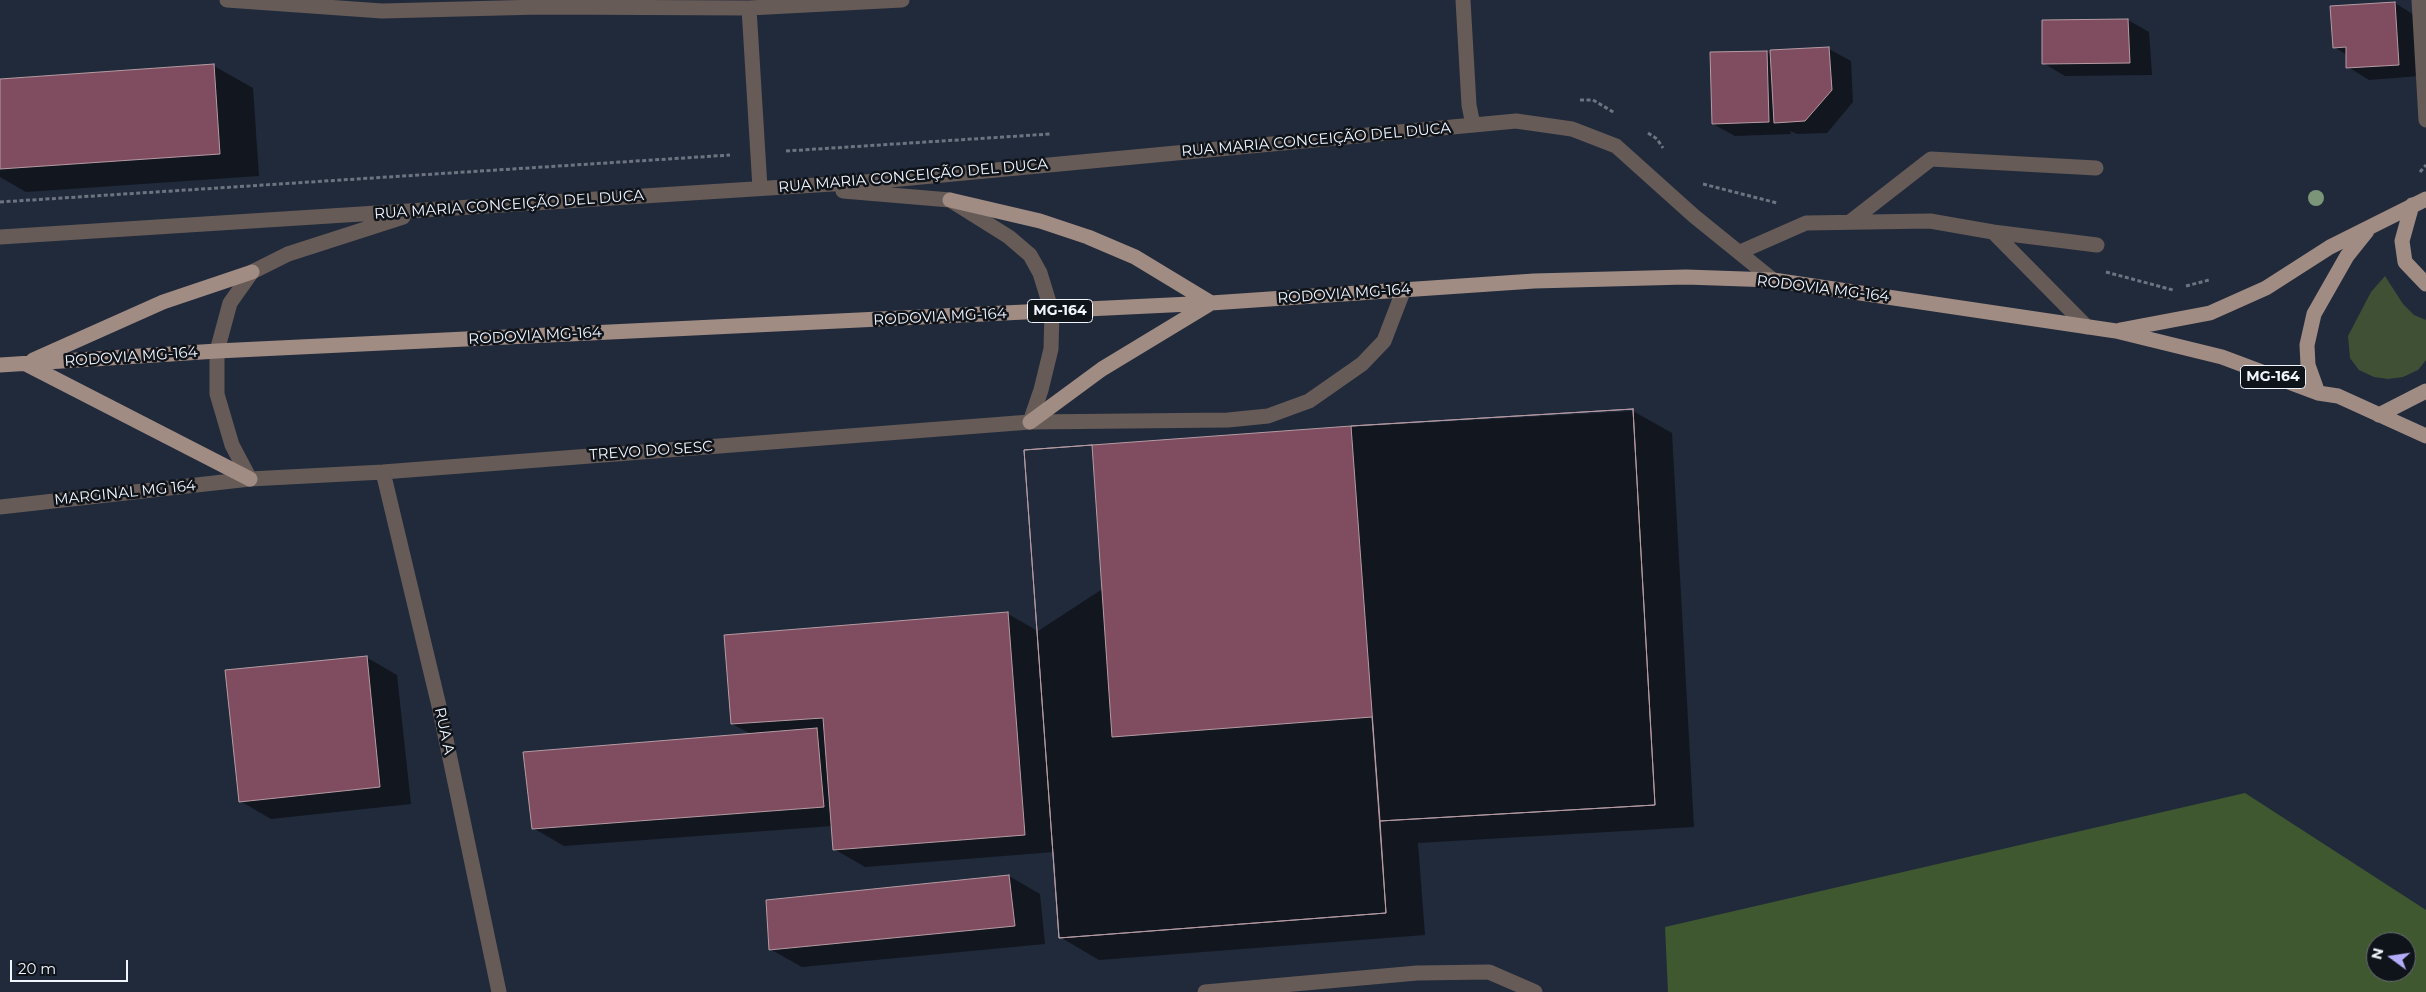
<!DOCTYPE html>
<meta charset="utf-8">
<style>
body{margin:0}
#map{position:relative;width:2426px;height:992px;overflow:hidden;background:#212a3b;font-family:Montserrat,sans-serif}
canvas{display:block}
.north{position:absolute;left:2366px;top:932px;width:50px;height:50px;box-sizing:border-box;background:#0f131a;border:1px solid #696d75;border-radius:50%;rotate:284deg;font-size:14px;font-weight:700;line-height:20px;text-align:center;color:#f0f5fe}
.north::after{content:'';display:block;margin:auto;width:18px;height:22px;background:#b2adf9;clip-path:polygon(50% 0,100% 100%,50% 72%,0 100%)}
.scale{position:absolute;left:10px;top:960px;width:118px;height:22px;box-sizing:border-box;border:2px solid #f0f5fe;border-top:0;padding-left:6px;font-size:15px;line-height:18px;white-space:nowrap;color:#f0f5fe;-webkit-text-stroke:4px #0f131a;paint-order:stroke}
</style>
<div id="map">
<canvas width="2426" height="992"></canvas>
<div class="north">N</div>
<div class="scale">20 m</div>
</div>
<script>
const g = document.querySelector('canvas').getContext('2d');
g.lineJoin = 'round';
function paint(path, color) { g.fillStyle = color; g.fill(path, 'evenodd'); }
const shape = rows => new Path2D(rows.map(r => 'M' + r).join(''));
function strokePath(path, color, width, dash) { g.strokeStyle = color; g.lineWidth = width; g.lineCap = dash ? 'butt' : 'round'; g.setLineDash(dash || []); g.stroke(path); }
function label(font, color, halo, rows, align = 'center') {
  g.font = font + ' Montserrat,sans-serif'; g.lineWidth = 5; g.setLineDash([]); g.textBaseline = 'middle'; g.strokeStyle = halo; g.fillStyle = color; for (const [text, x, y, turn = 0] of rows) {
    g.save(); g.translate(x, y); g.rotate((+turn || 0) * Math.PI / 180); g.textAlign = isNaN(turn) ? turn : align; if (halo) g.strokeText(text, 0, 0); g.fillText(text, 0, 0); g.restore();
  }
}
const green = shape([
 [2385,276,2403,304,2414,315,2426,320,2426,360,2418,370,2403,377,2388,379,2374,377,2359,370,2350,358,2348,336,2371,292]
]);
const forest = shape([
 [2245,793,2426,910,2426,992,1668,992,1665,927],
 [2376,942,2406,942,2406,972,2376,972]
]);
const shadow = shape([
 [2395,3,2416,16,2420,76,2369,80,2348,67,2347,55,2334,47],
 [2128,20,2149,32,2152,75,2065,76,2043,63],
 [1829,49,1851,61,1853,102,1827,133,1797,134,1790,131,1791,134,1735,136,1713,124,1767,52,1772,55],
 [214,66,253,88,259,176,26,192,0,177,0,81],
 [1633,411,1672,433,1694,827,1418,843,1425,935,1099,960,1060,937,1054,852,865,867,834,849,832,826,564,846,533,828,751,734,732,724,1008,614,1038,631,1351,427],
 [366,657,397,675,411,804,271,819,240,801],
 [1009,876,1040,894,1045,944,802,967,770,949]
]);
const building = shape([
 [2395,2,2399,65,2346,68,2346,47,2333,48,2330,6,2395,2],
 [2128,19,2130,63,2042,64,2042,20,2128,19],
 [1829,47,1832,90,1805,121,1774,123,1770,50,1829,47],
 [1767,51,1769,122,1712,124,1710,52,1767,51],
 [214,64,220,154,0,169,0,79,214,64],
 [1633,409,1655,805,1380,821,1386,913,1059,938,1024,450,1351,426,1633,409],
 [1633,409,1655,805,1380,821,1351,426,1633,409],
 [1092,445,1112,737,1372,717,1386,913,1059,938,1024,450,1092,445],
 [1008,612,1025,835,833,850,823,718,731,724,724,635,1008,612],
 [367,656,380,787,239,802,225,670,367,656],
 [817,728,824,807,532,829,523,752,817,728],
 [1009,875,1015,926,769,950,766,900,1009,875]
]);
const path = shape([
 [1580,100,1593,100,1615,113],
 [1648,133,1657,139,1663,148],
 [786,151,1050,134],
 [2420,172,2426,165],
 [1703,184,1777,203],
 [0,202,730,155],
 [2106,272,2173,290],
 [2186,286,2209,280]
]);
const minor = shape([
 [227,0,382,11,540,7,749,8,902,0],
 [1463,0,1469,105,1473,125],
 [2419,0,2426,120],
 [749,8,760,188],
 [403,217,288,254,252,272,230,303,217,351,217,394,232,445,250,479,383,472,1030,422,1041,390,1051,349,1052,312,1040,273,1030,255,1009,237,950,200,843,191],
 [1850,222,1931,159,2096,168],
 [1993,232,2097,245],
 [0,237,879,181,1516,121,1572,129,1616,146,1694,216,1773,280],
 [1740,252,1806,223,1930,221,1993,232,2087,327],
 [1030,422,1228,420,1268,416,1309,401,1362,364,1384,341,1404,289],
 [383,472,439,706,499,992],
 [0,507,250,479],
 [1205,992,1417,973,1489,972,1535,992]
]);
const major = shape([
 [950,200,1040,221,1088,237,1135,257,1211,303,1102,369,1030,422],
 [2412,205,2402,241,2405,262,2426,284],
 [2120,330,2210,313,2266,288,2330,247,2426,199],
 [33,360,163,302,252,272],
 [26,364,250,479],
 [0,365,217,351,1211,303,1534,281,1686,277,1773,280,2116,331,2222,357,2318,393,2338,396,2426,436],
 [2318,393,2308,365,2307,345,2314,314,2347,256,2367,231],
 [2379,415,2426,391]
]);
const trees = [
 [2316,198]
];
const shields = [
 [1060,311,65],
 [2273,377,65]
];
const shieldNames = [
 ["MG-164",1060,311],
 ["MG-164",2273,377]
];
const streetNames = [
 ["RUA MARIA CONCEIÇÃO DEL DUCA",1316,140,-5],
 ["RUA MARIA CONCEIÇÃO DEL DUCA",913,176,-5],
 ["RUA MARIA CONCEIÇÃO DEL DUCA",509,205,-4],
 ["RODOVIA MG-164",1823,289,7],
 ["RODOVIA MG-164",1344,294,-4],
 ["RODOVIA MG-164",940,317,-3],
 ["RODOVIA MG-164",535,336,-3],
 ["RODOVIA MG-164",131,357,-4],
 ["TREVO DO SESC",651,451,-4],
 ["MARGINAL MG 164",125,493,-6],
 ["RUA A",444,731,78]
];
paint(green, '#3f5035');
paint(forest, '#3f5830');
paint(shadow, '#0007');
paint(building, '#7f4d5f');
strokePath(building, '#b69ba3', 1);
strokePath(path, '#6c7381', 3, [4, 2.5]);
strokePath(minor, '#665b57', 15);
strokePath(major, '#a18c83', 15);
g.fillStyle = '#7a9578';
for (const [x, y] of trees) { g.beginPath(); g.arc(x, y, 8, 0, 2 * Math.PI); g.fill(); }
for (const [x, y, w] of shields) { const box = new Path2D(); box.roundRect(x - w / 2, y - 11.5, w, 23, 4); g.fillStyle = '#0f131a'; g.fill(box); strokePath(box, '#f0f5fe', 1); }
label('bold 14px', '#f0f5fe', null, shieldNames);
label('15px', '#f0f5fe', '#0f131a', streetNames);
</script>
